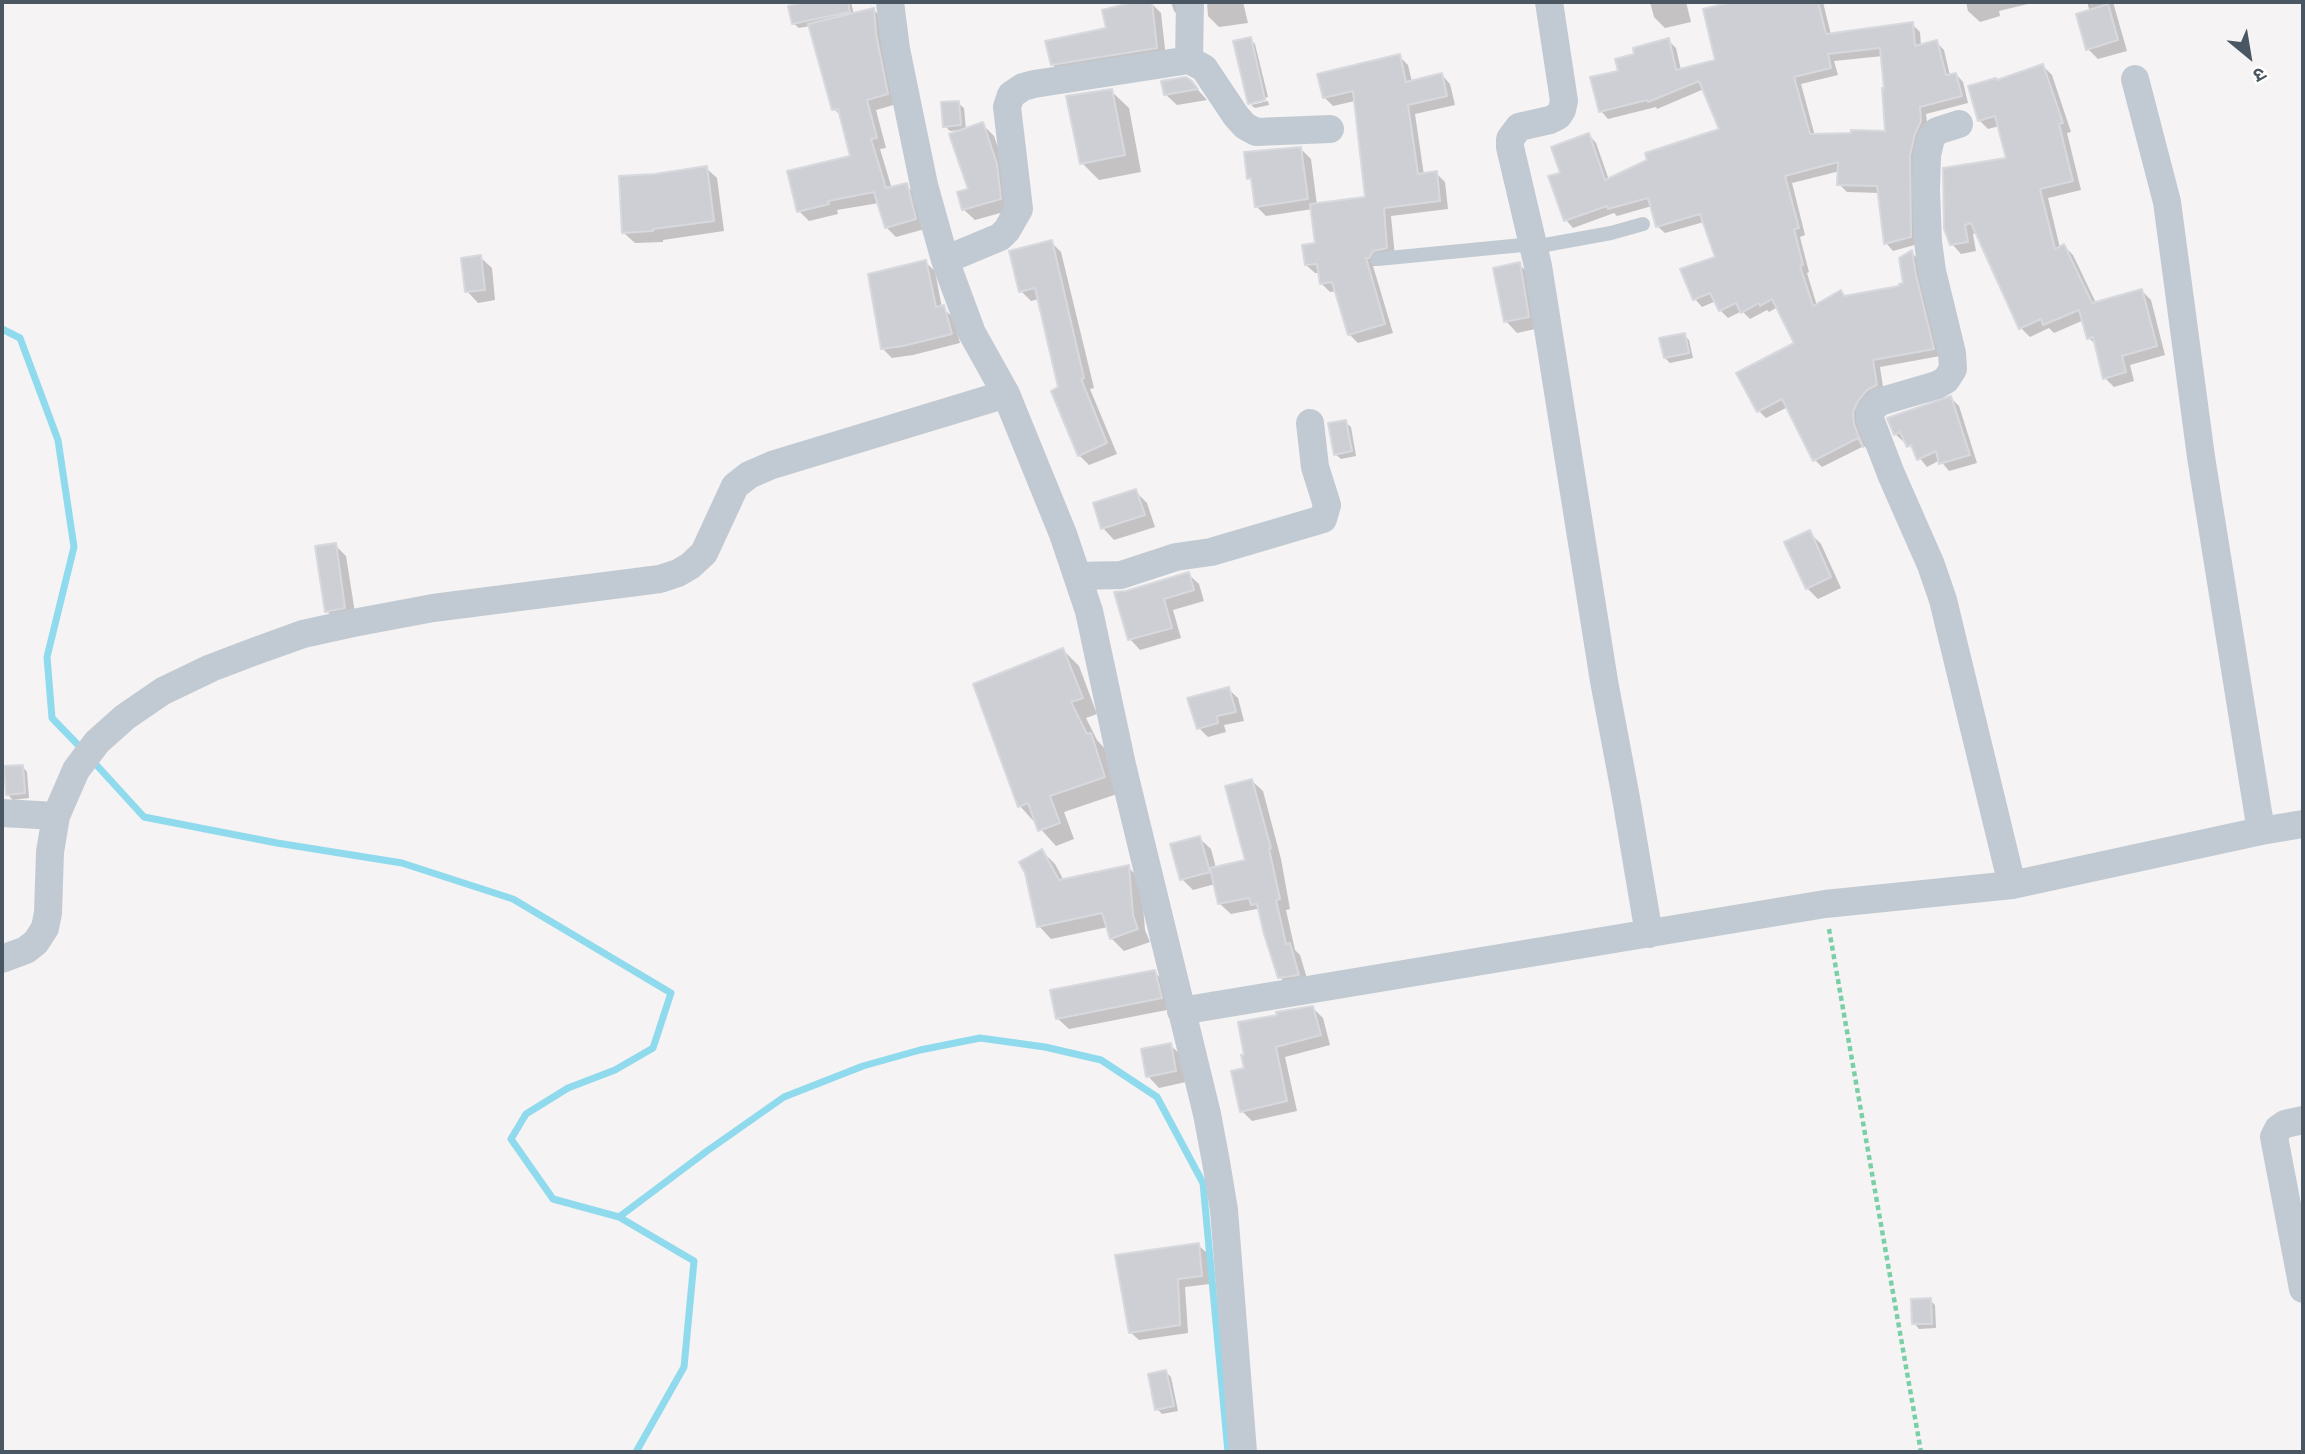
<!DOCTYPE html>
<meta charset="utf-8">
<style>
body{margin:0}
#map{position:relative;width:2305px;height:1454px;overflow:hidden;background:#f5f3f3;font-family:Signika,"Noto Sans Devanagari",sans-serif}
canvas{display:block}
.frame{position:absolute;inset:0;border:4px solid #4a5661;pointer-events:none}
.north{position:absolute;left:2214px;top:21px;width:70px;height:70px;-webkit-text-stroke:5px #fff;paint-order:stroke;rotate:150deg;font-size:19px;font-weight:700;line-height:28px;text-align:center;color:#4a5661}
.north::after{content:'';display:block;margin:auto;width:24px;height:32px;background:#4a5661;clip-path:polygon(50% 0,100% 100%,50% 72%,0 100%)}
</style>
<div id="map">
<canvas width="2305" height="1454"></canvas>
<div class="frame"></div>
<div class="north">उ</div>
</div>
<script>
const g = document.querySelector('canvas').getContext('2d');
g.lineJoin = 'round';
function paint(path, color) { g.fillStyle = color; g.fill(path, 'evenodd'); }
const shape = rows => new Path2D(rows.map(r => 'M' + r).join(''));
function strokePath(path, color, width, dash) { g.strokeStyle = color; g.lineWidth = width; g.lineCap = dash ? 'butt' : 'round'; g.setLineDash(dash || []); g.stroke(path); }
const shadow = shape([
 [818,2,851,2,854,15,874,10,884,20,897,104,876,110,886,148,880,149,892,189,906,185,916,195,925,229,896,237,886,227,879,203,837,210,838,214,809,221,799,211,852,157,842,117,834,109,810,26,799,28,793,23,790,7],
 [1171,2,1188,2,1183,20,1174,11],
 [1207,2,1243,2,1248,23,1219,27,1208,16],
 [1650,2,1686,2,1691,22,1665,28,1654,17],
 [1723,2,1823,2,1831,35,1912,24,1920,32,1921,46,1936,42,1944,50,1950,76,1956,74,1963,82,1968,103,1926,114,1928,130,1918,244,1893,251,1886,243,1880,193,1847,192,1839,184,1840,171,1792,183,1805,235,1800,237,1809,272,1807,273,1817,306,1845,297,1901,287,1905,285,1912,253,1919,260,1940,356,1880,367,1884,393,1867,449,1864,446,1822,467,1815,460,1788,407,1766,418,1759,411,1797,344,1778,307,1769,312,1767,310,1750,319,1742,311,1728,318,1720,310,1716,301,1702,307,1695,299,1717,258,1704,222,1665,233,1657,226,1652,206,1617,216,1614,213,1573,228,1566,220,1589,135,1596,143,1609,180,1721,131,1704,89,1657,109,1656,107,1608,119,1601,111,1620,72,1636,55,1668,40,1676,48,1681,70,1717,61],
 [1883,56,1886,89,1887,133,1815,136,1801,84,1838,75,1834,61],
 [1966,2,2031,2,2032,3,1999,11,2000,16,1980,22,1968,11],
 [2087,2,2113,2,2127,51,2098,59,2088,49,2090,12],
 [1151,3,1161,13,1166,58,1062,74,1052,64],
 [1250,39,1255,44,1268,97,1250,102,1250,104],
 [1399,56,1408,65,1412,82,1442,75,1450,84,1455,105,1415,114,1424,175,1436,173,1445,182,1448,209,1391,216,1395,257,1382,259,1377,266,1373,266,1393,333,1358,343,1349,334,1337,291,1330,292,1321,283,1320,273,1315,273,1306,265,1317,245,1313,209,1266,216,1256,206,1253,182,1249,178,1301,149,1311,159,1317,205,1367,199,1355,101,1333,106,1324,97],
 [2043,66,2052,75,2071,132,2067,133,2081,190,2048,198,2060,248,2064,246,2073,255,2096,303,2142,291,2151,300,2165,355,2130,365,2134,381,2114,387,2105,378,2097,346,2089,338,2084,320,2054,333,2049,328,2030,337,2021,328,1978,232,1973,234,1976,251,1961,254,1952,244,2008,160,1999,126,1988,129,1979,120,1998,81],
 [1191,82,1207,100,1177,105,1165,94],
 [1111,91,1129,108,1141,172,1099,180,1082,163],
 [1268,101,1269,105,1255,108,1251,105],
 [958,103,964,108,966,130,982,124,994,136,1008,177,1011,210,975,220,963,209,970,190,962,130,950,131,945,126],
 [706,168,717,178,724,231,663,240,663,242,635,243,624,233,655,176],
 [1051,242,1061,252,1094,388,1090,389,1117,454,1089,465,1079,455,1060,388,1039,299,1031,301,1021,291],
 [480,257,492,268,495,300,478,303,467,291],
 [925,262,935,271,942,308,953,317,960,343,913,355,892,358,882,348],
 [1519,264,1531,276,1540,328,1517,333,1506,321],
 [1684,335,1689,340,1693,358,1670,363,1665,358],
 [1951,398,1959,406,1977,463,1949,471,1940,460,1927,467,1906,441,1904,442,1895,434],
 [1345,422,1351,427,1356,456,1341,459,1335,454],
 [1135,491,1147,503,1155,527,1114,540,1103,528,1095,504],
 [1810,533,1821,544,1841,588,1818,599,1807,588],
 [335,545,346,556,356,619,338,623,327,611],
 [1188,574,1199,584,1204,601,1173,610,1181,638,1140,650,1130,639,1127,593],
 [1063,650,1079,666,1097,714,1086,718,1097,740,1107,751,1120,793,1064,812,1074,839,1056,846,1020,806],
 [1228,689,1238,698,1244,721,1224,725,1226,732,1208,737,1199,728],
 [22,766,27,772,29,798,13,800,8,795],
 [1252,781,1263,791,1281,859,1290,909,1286,910,1295,950,1300,955,1309,985,1290,988,1280,977,1261,913,1257,909,1231,914,1220,904,1215,884,1193,890,1182,879,1199,838,1211,849,1216,868,1247,861],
 [1042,851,1055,864,1064,881,1128,867,1141,880,1145,930,1150,942,1124,951,1111,938,1108,927,1051,939,1039,926,1027,873],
 [1154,972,1166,983,1172,1009,1069,1029,1057,1018],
 [1313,1008,1323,1018,1330,1045,1285,1057,1297,1111,1252,1121,1242,1111,1246,1056],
 [1170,1045,1182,1056,1186,1082,1159,1088,1148,1076],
 [1198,1245,1207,1253,1210,1284,1185,1287,1188,1333,1139,1340,1130,1332],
 [1930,1300,1935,1305,1936,1328,1919,1329,1914,1323],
 [1166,1372,1171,1377,1178,1411,1162,1414,1157,1409]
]);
const stream = shape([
 [2,329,20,338,58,440,74,547,47,657,52,718,83,750],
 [91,759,144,817,277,843,402,863,513,899,671,993,653,1048,615,1070,568,1088,526,1114,511,1139,553,1199,619,1217,694,1261,684,1367,636,1452],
 [619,1217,707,1151,784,1097,863,1066,920,1050,980,1038,1045,1047,1101,1060,1157,1097,1203,1183,1228,1452]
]);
const building = shape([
 [808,2,848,2,850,12,792,24,788,6,808,2],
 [1134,2,1152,2,1157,48,1051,65,1045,41,1106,28,1102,10,1134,2],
 [1732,2,1818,2,1826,34,1913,22,1915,46,1937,40,1946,75,1956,73,1962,96,1920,107,1921,121,1915,134,1910,155,1911,237,1884,244,1877,186,1837,185,1838,162,1785,176,1799,228,1794,229,1803,265,1800,266,1813,306,1841,290,1844,296,1899,286,1899,284,1903,283,1899,258,1912,250,1916,275,1934,349,1873,360,1877,385,1867,390,1858,401,1853,412,1854,424,1863,447,1858,438,1813,461,1782,399,1757,412,1736,373,1794,343,1772,299,1760,306,1759,303,1741,313,1736,303,1719,311,1710,293,1693,300,1680,269,1715,257,1700,214,1656,227,1648,198,1608,209,1607,206,1564,221,1548,176,1560,173,1551,147,1589,133,1605,180,1647,160,1645,153,1719,129,1699,81,1648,102,1647,100,1599,112,1590,77,1618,71,1615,59,1634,54,1633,48,1669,38,1676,70,1715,60,1703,9,1732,2],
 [1880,48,1884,88,1882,88,1885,131,1851,130,1851,133,1810,134,1794,77,1831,68,1828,54,1880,48],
 [2108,4,2118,40,2086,50,2076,14,2108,4],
 [874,8,876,34,888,94,867,100,877,138,871,139,886,188,907,183,916,219,885,228,874,192,828,201,829,204,797,212,787,171,850,156,838,109,832,110,808,24,874,8],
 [1251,37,1265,100,1248,104,1233,41,1251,37],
 [1400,54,1406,82,1442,73,1447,96,1408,105,1418,174,1437,171,1440,201,1384,208,1387,248,1373,251,1369,258,1366,258,1385,324,1348,335,1332,282,1320,284,1317,264,1305,265,1302,245,1315,243,1310,204,1365,197,1353,91,1323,98,1317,74,1400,54],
 [2043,64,2063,123,2059,124,2073,181,2040,189,2055,249,2064,244,2092,303,2142,289,2157,346,2122,356,2126,372,2103,379,2093,337,2087,339,2079,310,2043,325,2041,319,2019,329,1971,223,1965,225,1968,242,1950,245,1944,229,1943,168,2006,158,1995,116,1978,121,1968,86,1996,78,1997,80,2043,64],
 [1186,77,1192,81,1198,89,1164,95,1161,81,1186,77],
 [1112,89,1125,155,1080,164,1066,96,1112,89],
 [959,101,961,125,943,127,941,102,959,101],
 [983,122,997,164,1001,199,962,210,957,192,968,189,949,134,983,122],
 [1301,147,1308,199,1255,207,1251,178,1247,179,1244,152,1301,147],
 [707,166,714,221,653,229,653,231,622,233,619,176,655,174,707,166],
 [1052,240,1084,378,1081,379,1107,443,1078,456,1051,391,1058,387,1035,288,1019,292,1009,251,1052,240],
 [481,255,485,290,465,292,461,258,481,255],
 [926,260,936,307,944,305,952,334,903,346,881,349,868,274,926,260],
 [1520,262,1529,317,1504,322,1493,268,1520,262],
 [1685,333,1689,353,1664,358,1659,338,1685,333],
 [1951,396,1970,455,1939,464,1936,451,1917,460,1911,445,1907,447,1900,432,1894,435,1887,418,1951,396],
 [1346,420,1352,451,1334,455,1328,423,1346,420],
 [1136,489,1145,515,1101,529,1093,503,1136,489],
 [1810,530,1831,577,1806,589,1784,542,1810,530],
 [336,543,345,608,325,612,315,546,336,543],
 [1189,572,1194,590,1164,599,1172,628,1128,640,1114,592,1126,591,1189,572],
 [1063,648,1083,698,1071,702,1087,734,1091,733,1105,777,1050,796,1060,823,1038,831,1028,803,1018,807,973,684,1063,648],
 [1229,687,1236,712,1217,716,1218,723,1197,729,1187,698,1229,687],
 [23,765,25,793,6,795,4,766,23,765],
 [1252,779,1271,848,1269,849,1280,899,1276,900,1286,944,1290,943,1299,975,1278,978,1264,934,1257,904,1251,905,1249,898,1218,904,1210,868,1245,860,1225,786,1252,779],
 [1200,836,1210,872,1180,880,1170,844,1200,836],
 [1042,849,1059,880,1129,865,1133,915,1138,929,1110,939,1102,913,1037,927,1025,873,1019,862,1042,849],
 [1155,970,1162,998,1056,1019,1050,990,1155,970],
 [1313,1006,1321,1035,1276,1047,1287,1101,1240,1112,1231,1071,1244,1068,1241,1055,1244,1055,1238,1022,1277,1015,1276,1012,1313,1006],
 [1171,1043,1176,1071,1146,1077,1141,1049,1171,1043],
 [1199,1243,1202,1276,1178,1279,1180,1325,1129,1333,1115,1255,1199,1243],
 [1931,1298,1932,1324,1912,1324,1911,1299,1931,1298],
 [1166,1370,1174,1406,1155,1410,1148,1374,1166,1370]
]);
const path = shape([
 [1829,929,1921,1452]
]);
const lane = shape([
 [1534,247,1611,233,1643,224],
 [1378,259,1533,244]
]);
const street = shape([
 [890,2,896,49,924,185,945,260,972,333,1006,394,1063,534,1089,611,1122,765,1207,1114,1216,1162,1224,1210,1243,1452],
 [1549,2,1564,101,1562,110,1558,116,1550,120,1519,127,1510,139,1510,147,1538,266,1604,681,1626,798,1649,934],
 [1189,60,1190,2],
 [2135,79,2167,202,2201,457,2261,831],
 [1959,124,1937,131,1931,138,1927,155,1926,191,1928,242,1932,271,1952,353,1953,369,1946,380,1937,385,1879,402,1870,412,1870,419,1891,474,1931,565,1943,600,2012,885],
 [945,260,1000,237,1007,230,1019,209,1007,107,1011,95,1023,87,1034,84,1189,60,1204,68,1236,116,1245,126,1256,132,1330,129],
 [1078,576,1121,575,1176,557,1211,552,1323,519,1327,505,1315,467,1310,423],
 [2,813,56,816],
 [2,959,26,950,36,942,45,928,48,913,50,852,56,816,76,770,97,742,125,717,163,691,211,668,253,652,303,634,353,623,433,608,660,579,678,573,690,566,704,553,735,486,749,475,772,465,1006,394],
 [1181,1011,1825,904,2012,885,2261,831,2303,824],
 [2303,1120,2285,1124,2278,1129,2274,1137,2303,1289]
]);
paint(shadow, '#0003');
strokePath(stream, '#90daee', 7);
paint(building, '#cdcfd5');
strokePath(building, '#d7d9de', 2);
strokePath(path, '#7ad0a6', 4.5, [5, 3.5]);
strokePath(lane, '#c1cad2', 14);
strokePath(street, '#c1cad2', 28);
</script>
